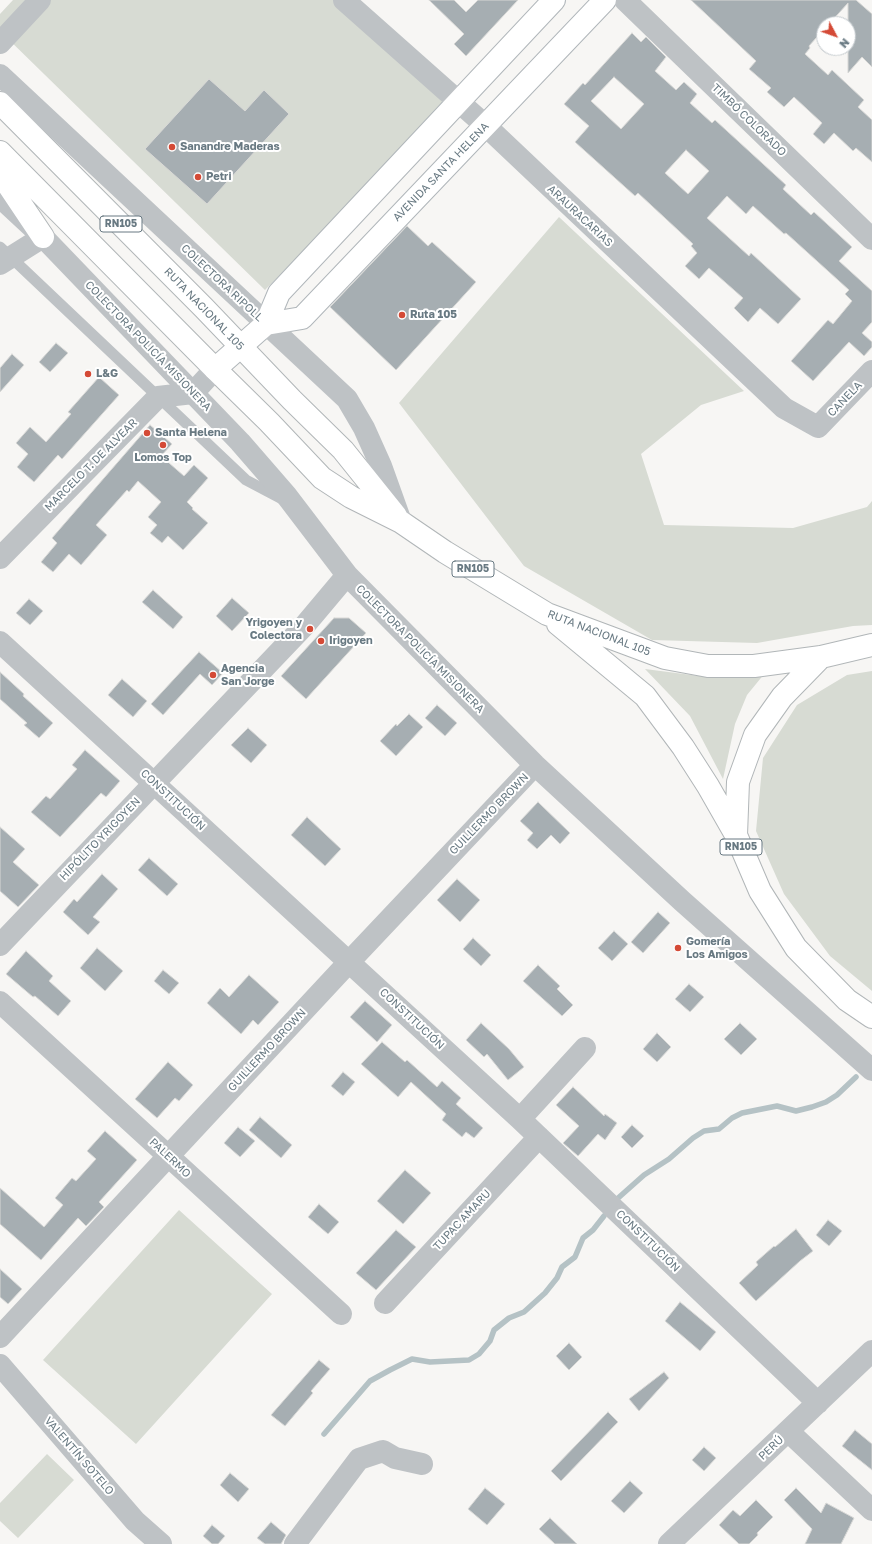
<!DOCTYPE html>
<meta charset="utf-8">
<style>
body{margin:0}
#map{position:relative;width:872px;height:1544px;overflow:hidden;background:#f7f6f4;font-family:"Golos Text",sans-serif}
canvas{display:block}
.north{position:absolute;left:816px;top:16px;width:40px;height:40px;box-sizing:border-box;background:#fff;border:1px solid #c3c9cd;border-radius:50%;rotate:131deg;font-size:11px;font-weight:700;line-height:16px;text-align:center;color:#687982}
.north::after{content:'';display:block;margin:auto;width:14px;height:18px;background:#d44a36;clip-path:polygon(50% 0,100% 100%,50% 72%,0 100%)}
</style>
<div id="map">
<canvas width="872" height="1544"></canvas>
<div class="north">N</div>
</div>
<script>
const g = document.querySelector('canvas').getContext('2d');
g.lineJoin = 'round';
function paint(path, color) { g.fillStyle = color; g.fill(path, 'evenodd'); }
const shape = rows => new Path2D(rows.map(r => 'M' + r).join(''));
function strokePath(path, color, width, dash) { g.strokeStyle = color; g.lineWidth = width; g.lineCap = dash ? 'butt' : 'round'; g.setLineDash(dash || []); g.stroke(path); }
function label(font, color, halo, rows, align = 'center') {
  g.font = font + ' "Golos Text",sans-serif'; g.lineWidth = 4; g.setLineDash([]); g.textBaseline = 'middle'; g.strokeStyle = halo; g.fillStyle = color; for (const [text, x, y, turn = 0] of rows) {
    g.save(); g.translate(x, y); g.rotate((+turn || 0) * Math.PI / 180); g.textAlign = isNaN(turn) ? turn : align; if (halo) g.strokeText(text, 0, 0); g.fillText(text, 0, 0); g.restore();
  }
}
const green = shape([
 [13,0,334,0,450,102,265,290,0,31,0,14],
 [559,217,744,391,701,405,641,454,664,525,793,528,867,507,872,501,872,625,853,626,757,643,652,640,524,566,399,403],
 [645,669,715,678,765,673,747,695,735,724,723,779,690,716],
 [872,671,872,991,830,956,784,894,756,831,763,758,797,705,847,675],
 [179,1210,272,1294,136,1444,43,1360],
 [47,1454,74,1480,18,1538,0,1521,0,1503]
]);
const stream = shape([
 [617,1199,644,1175,669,1159,693,1138,704,1131,719,1129,732,1118,742,1113,777,1106,796,1111,812,1107,826,1102,837,1095,856,1077],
 [324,1434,370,1381,390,1370,412,1359,430,1362,469,1360,479,1354,490,1341,494,1330,509,1318,524,1312,545,1293,557,1278,562,1267,575,1257,583,1238,593,1230,604,1216]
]);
const building = shape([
 [429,0,454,0,466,12,478,0,518,0,466,56,454,44,464,34,429,0],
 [691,0,856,0,872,14,872,67,862,57,848,73,848,3,829,24,824,24,824,29,809,46,810,48,805,54,828,75,832,70,864,100,858,107,872,120,872,162,856,148,853,151,834,133,824,144,813,134,822,123,794,97,784,107,767,92,771,88,749,69,756,61,691,0],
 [632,33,641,42,646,37,666,57,655,71,676,90,684,82,697,94,690,103,712,123,715,120,786,185,783,189,811,215,814,212,852,247,839,261,872,291,872,322,862,333,872,342,872,347,864,356,849,342,813,381,791,361,828,320,833,324,852,301,845,294,849,290,786,233,784,234,753,206,746,214,727,196,707,218,749,256,751,253,801,299,778,324,760,308,748,322,734,308,743,298,709,268,699,279,685,266,697,253,691,246,693,244,638,193,635,196,575,142,589,126,564,104,583,83,585,85,632,33],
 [614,77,644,104,621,129,591,101,614,77],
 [686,150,709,171,688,194,665,173,686,150],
 [209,79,245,111,264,90,289,114,207,204,145,149,209,79],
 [407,226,428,246,432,242,476,282,396,370,330,307,407,226],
 [56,343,68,353,50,372,39,362,56,343],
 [12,354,24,365,0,392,0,368,12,354],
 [99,377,119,395,62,459,58,455,34,482,17,467,28,454,16,443,30,427,46,442,71,414,68,412,99,377],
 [150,425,172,444,161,456,184,476,194,465,208,478,187,502,193,508,192,509,208,523,183,550,168,536,162,543,150,533,157,525,148,517,161,502,138,481,129,492,127,490,96,525,107,535,81,565,69,554,53,572,41,562,57,543,52,538,150,425],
 [153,590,183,617,173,629,142,602,153,590],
 [232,598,249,613,232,631,216,616,232,598],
 [29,599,43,611,30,625,16,613,29,599],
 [334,618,349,618,366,633,306,699,281,676,334,618],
 [199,652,223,673,212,685,200,674,163,715,151,704,199,652],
 [0,672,24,694,23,696,53,723,39,738,24,725,27,723,0,699,0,672],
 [122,679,147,701,133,717,108,695,122,679],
 [437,705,457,723,445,736,425,718,437,705],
 [409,714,423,727,396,756,380,741,396,724,397,726,409,714],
 [248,728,267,745,251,763,231,745,248,728],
 [85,750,120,781,106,797,101,793,60,837,31,812,46,796,50,799,77,769,72,765,85,750],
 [538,802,570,833,560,844,551,835,537,849,527,840,533,833,520,821,538,802],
 [307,817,341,849,325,866,291,835,307,817],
 [0,827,25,849,13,862,39,885,18,907,0,891,0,827],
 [149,858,178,884,167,896,138,870,149,858],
 [102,874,118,889,93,917,100,922,88,935,63,912,74,899,77,902,102,874],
 [457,879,480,900,460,922,437,900,457,879],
 [658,912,670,923,643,953,631,942,658,912],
 [614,931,628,944,612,961,598,948,614,931],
 [473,938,491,955,481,966,463,949,473,938],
 [97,948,123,971,105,991,80,968,97,948],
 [26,951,53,976,49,981,71,1001,58,1016,35,996,33,997,6,974,26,951],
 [538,965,560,986,557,989,573,1005,562,1016,523,981,538,965],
 [163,970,179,983,169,994,154,981,163,970],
 [249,975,279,1002,258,1025,253,1020,241,1034,207,1003,220,988,229,997,249,975],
 [689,984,704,997,690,1012,675,999,689,984],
 [365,1001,392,1025,377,1042,350,1017,365,1001],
 [481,1023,509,1049,524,1067,508,1080,487,1054,484,1057,466,1040,481,1023],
 [740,1023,757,1039,741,1055,724,1039,740,1023],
 [657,1033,671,1047,657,1062,643,1049,657,1033],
 [382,1042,405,1062,407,1060,437,1087,442,1081,461,1098,456,1104,483,1128,474,1138,466,1132,462,1137,442,1120,446,1114,411,1082,398,1097,361,1064,382,1042],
 [168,1062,193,1085,179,1101,175,1098,157,1118,135,1099,168,1062],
 [343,1072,355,1082,343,1096,331,1086,343,1072],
 [573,1087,604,1116,605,1114,617,1123,605,1140,598,1134,578,1156,563,1143,579,1126,556,1105,573,1087],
 [260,1117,292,1145,281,1158,249,1130,260,1117],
 [632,1125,644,1136,632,1148,621,1137,632,1125],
 [238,1127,255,1141,240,1157,224,1143,238,1127],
 [105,1131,137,1160,99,1202,104,1207,86,1226,78,1218,41,1260,0,1224,0,1188,44,1227,63,1205,55,1198,72,1178,76,1181,96,1159,87,1151,105,1131],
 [405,1170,431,1193,403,1224,377,1201,405,1170],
 [319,1204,339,1222,328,1234,308,1217,319,1204],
 [828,1220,842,1231,829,1246,816,1235,828,1220],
 [796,1229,813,1251,800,1261,756,1301,739,1283,758,1265,756,1262,774,1246,775,1247,796,1229],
 [396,1230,416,1247,376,1290,356,1273,396,1230],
 [0,1269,22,1289,8,1304,0,1297,0,1269],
 [680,1302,716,1332,700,1351,665,1321,680,1302],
 [569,1343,582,1357,569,1370,556,1356,569,1343],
 [319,1360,330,1369,311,1391,313,1393,285,1426,271,1415,319,1360],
 [664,1372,669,1378,639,1411,629,1399,664,1372],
 [608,1412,618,1422,561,1481,551,1471,608,1412],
 [855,1430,872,1444,872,1470,842,1446,855,1430],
 [704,1447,716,1458,704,1471,692,1460,704,1447],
 [230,1473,249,1489,238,1502,220,1485,230,1473],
 [630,1481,643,1493,624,1513,611,1501,630,1481],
 [485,1488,505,1504,487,1525,468,1509,485,1488],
 [796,1488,821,1513,826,1503,854,1518,841,1544,805,1544,812,1529,784,1500,796,1488],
 [756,1500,773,1517,757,1533,758,1535,749,1544,739,1544,719,1525,733,1510,740,1516,756,1500],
 [550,1518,577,1544,555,1544,539,1529,550,1518],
 [271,1522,286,1535,281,1544,265,1544,257,1538,271,1522],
 [212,1525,225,1536,218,1544,212,1544,203,1536,212,1525]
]);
const lane = shape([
 [0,247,246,480,282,499]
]);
const street = shape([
 [344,0,486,126,784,408,818,427,872,371],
 [625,0,872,239],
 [0,43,40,0],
 [0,75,347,399,364,428,381,466,400,519],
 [0,197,43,237,240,442,286,495,347,575,535,765,682,901,872,1070],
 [0,264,43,237],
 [193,393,215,369],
 [0,558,158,397,193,393],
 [0,642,520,1119,818,1403],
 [0,945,305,625,347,575],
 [0,1002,341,1314],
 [520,1119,585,1048],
 [385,1303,539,1137],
 [0,1337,349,962,535,765],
 [0,1365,135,1521,161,1544],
 [789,1432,872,1510],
 [295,1544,359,1459,383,1451,395,1458,422,1464],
 [669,1544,872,1351]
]);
const secondary = shape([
 [266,324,302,318,605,0],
 [215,369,266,324,279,293,554,0]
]);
const highway = shape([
 [0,103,204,308,292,400,343,450,396,516],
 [0,152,215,369,269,422,322,478,351,497,401,522,445,552,547,614,665,658,708,666,754,666,821,657,872,645],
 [0,173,43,237],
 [558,624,645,696,683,747,708,786,736,835],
 [821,657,782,697,755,735,738,782,736,835,760,891,796,948,847,1000,872,1017]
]);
const markers = [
 [172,147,4,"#d44a36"],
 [198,177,4,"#d44a36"],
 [402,315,4,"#d44a36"],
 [88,374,4,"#d44a36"],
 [147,433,4,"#d44a36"],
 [163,445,4,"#d44a36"],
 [310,629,4,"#d44a36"],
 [321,641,4,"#d44a36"],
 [213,675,4,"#d44a36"],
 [678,948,4,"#d44a36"]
];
const shields = [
 [121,224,42],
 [473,569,42],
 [741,847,42]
];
const shieldNames = [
 ["RN105",121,224],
 ["RN105",473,569],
 ["RN105",741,847]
];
const streetNames = [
 ["TIMBÓ COLORADO",749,120,44],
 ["AVENIDA SANTA HELENA",441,172,-46],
 ["ARAURACARIAS",580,216,43],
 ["COLECTORA RIPOLL",222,283,43],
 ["RUTA NACIONAL 105",204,309,46],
 ["COLECTORA POLICÍA MISIONERA",148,346,46],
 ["CANELA",845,399,-46],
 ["MARCELO T. DE ALVEAR",91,465,-45],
 ["RUTA NACIONAL 105",599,633,21],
 ["COLECTORA POLICÍA MISIONERA",420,649,45],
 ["CONSTITUCIÓN",173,800,43],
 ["GUILLERMO BROWN",489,814,-46],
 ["HIPÓLITO YRIGOYEN",100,839,-46],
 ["CONSTITUCIÓN",412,1019,43],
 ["GUILLERMO BROWN",267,1050,-47],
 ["PALERMO",170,1158,43],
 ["TUPAC AMARU",462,1220,-47],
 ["CONSTITUCIÓN",648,1241,44],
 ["PERÚ",771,1448,-43],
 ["VALENTÍN SOTELO",79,1456,49]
];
const poiNames = [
 ["Sanandre Maderas",180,147],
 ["Petri",206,177],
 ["Ruta 105",410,315],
 ["L&G",96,374],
 ["Santa Helena",155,433],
 ["Lomos Top",163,458,"center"],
 ["Yrigoyen y",302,623,"right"],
 ["Colectora",302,636,"right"],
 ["Irigoyen",329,641],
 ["Agencia",221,669],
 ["San Jorge",221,682],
 ["Gomería",686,942],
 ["Los Amigos",686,955]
];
paint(green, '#d7dbd3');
strokePath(stream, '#b5c2c5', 5.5);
paint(building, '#a6aeb2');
strokePath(building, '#d8d8d6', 1);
strokePath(secondary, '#b0b6ba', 24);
strokePath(highway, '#b1b6b8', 24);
strokePath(lane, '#bec2c5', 11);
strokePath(street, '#bec2c5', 22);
strokePath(secondary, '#fff', 22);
strokePath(highway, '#fff', 22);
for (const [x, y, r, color] of markers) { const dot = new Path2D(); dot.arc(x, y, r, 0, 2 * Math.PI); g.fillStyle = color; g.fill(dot); strokePath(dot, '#fff', 1.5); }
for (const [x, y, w] of shields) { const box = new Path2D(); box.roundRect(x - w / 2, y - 8, w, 16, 3); g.fillStyle = '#fff'; g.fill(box); strokePath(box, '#687982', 1); }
label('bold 10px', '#687982', null, shieldNames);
label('11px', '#687982', '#fff', streetNames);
label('bold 11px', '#687982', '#fff', poiNames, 'left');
</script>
